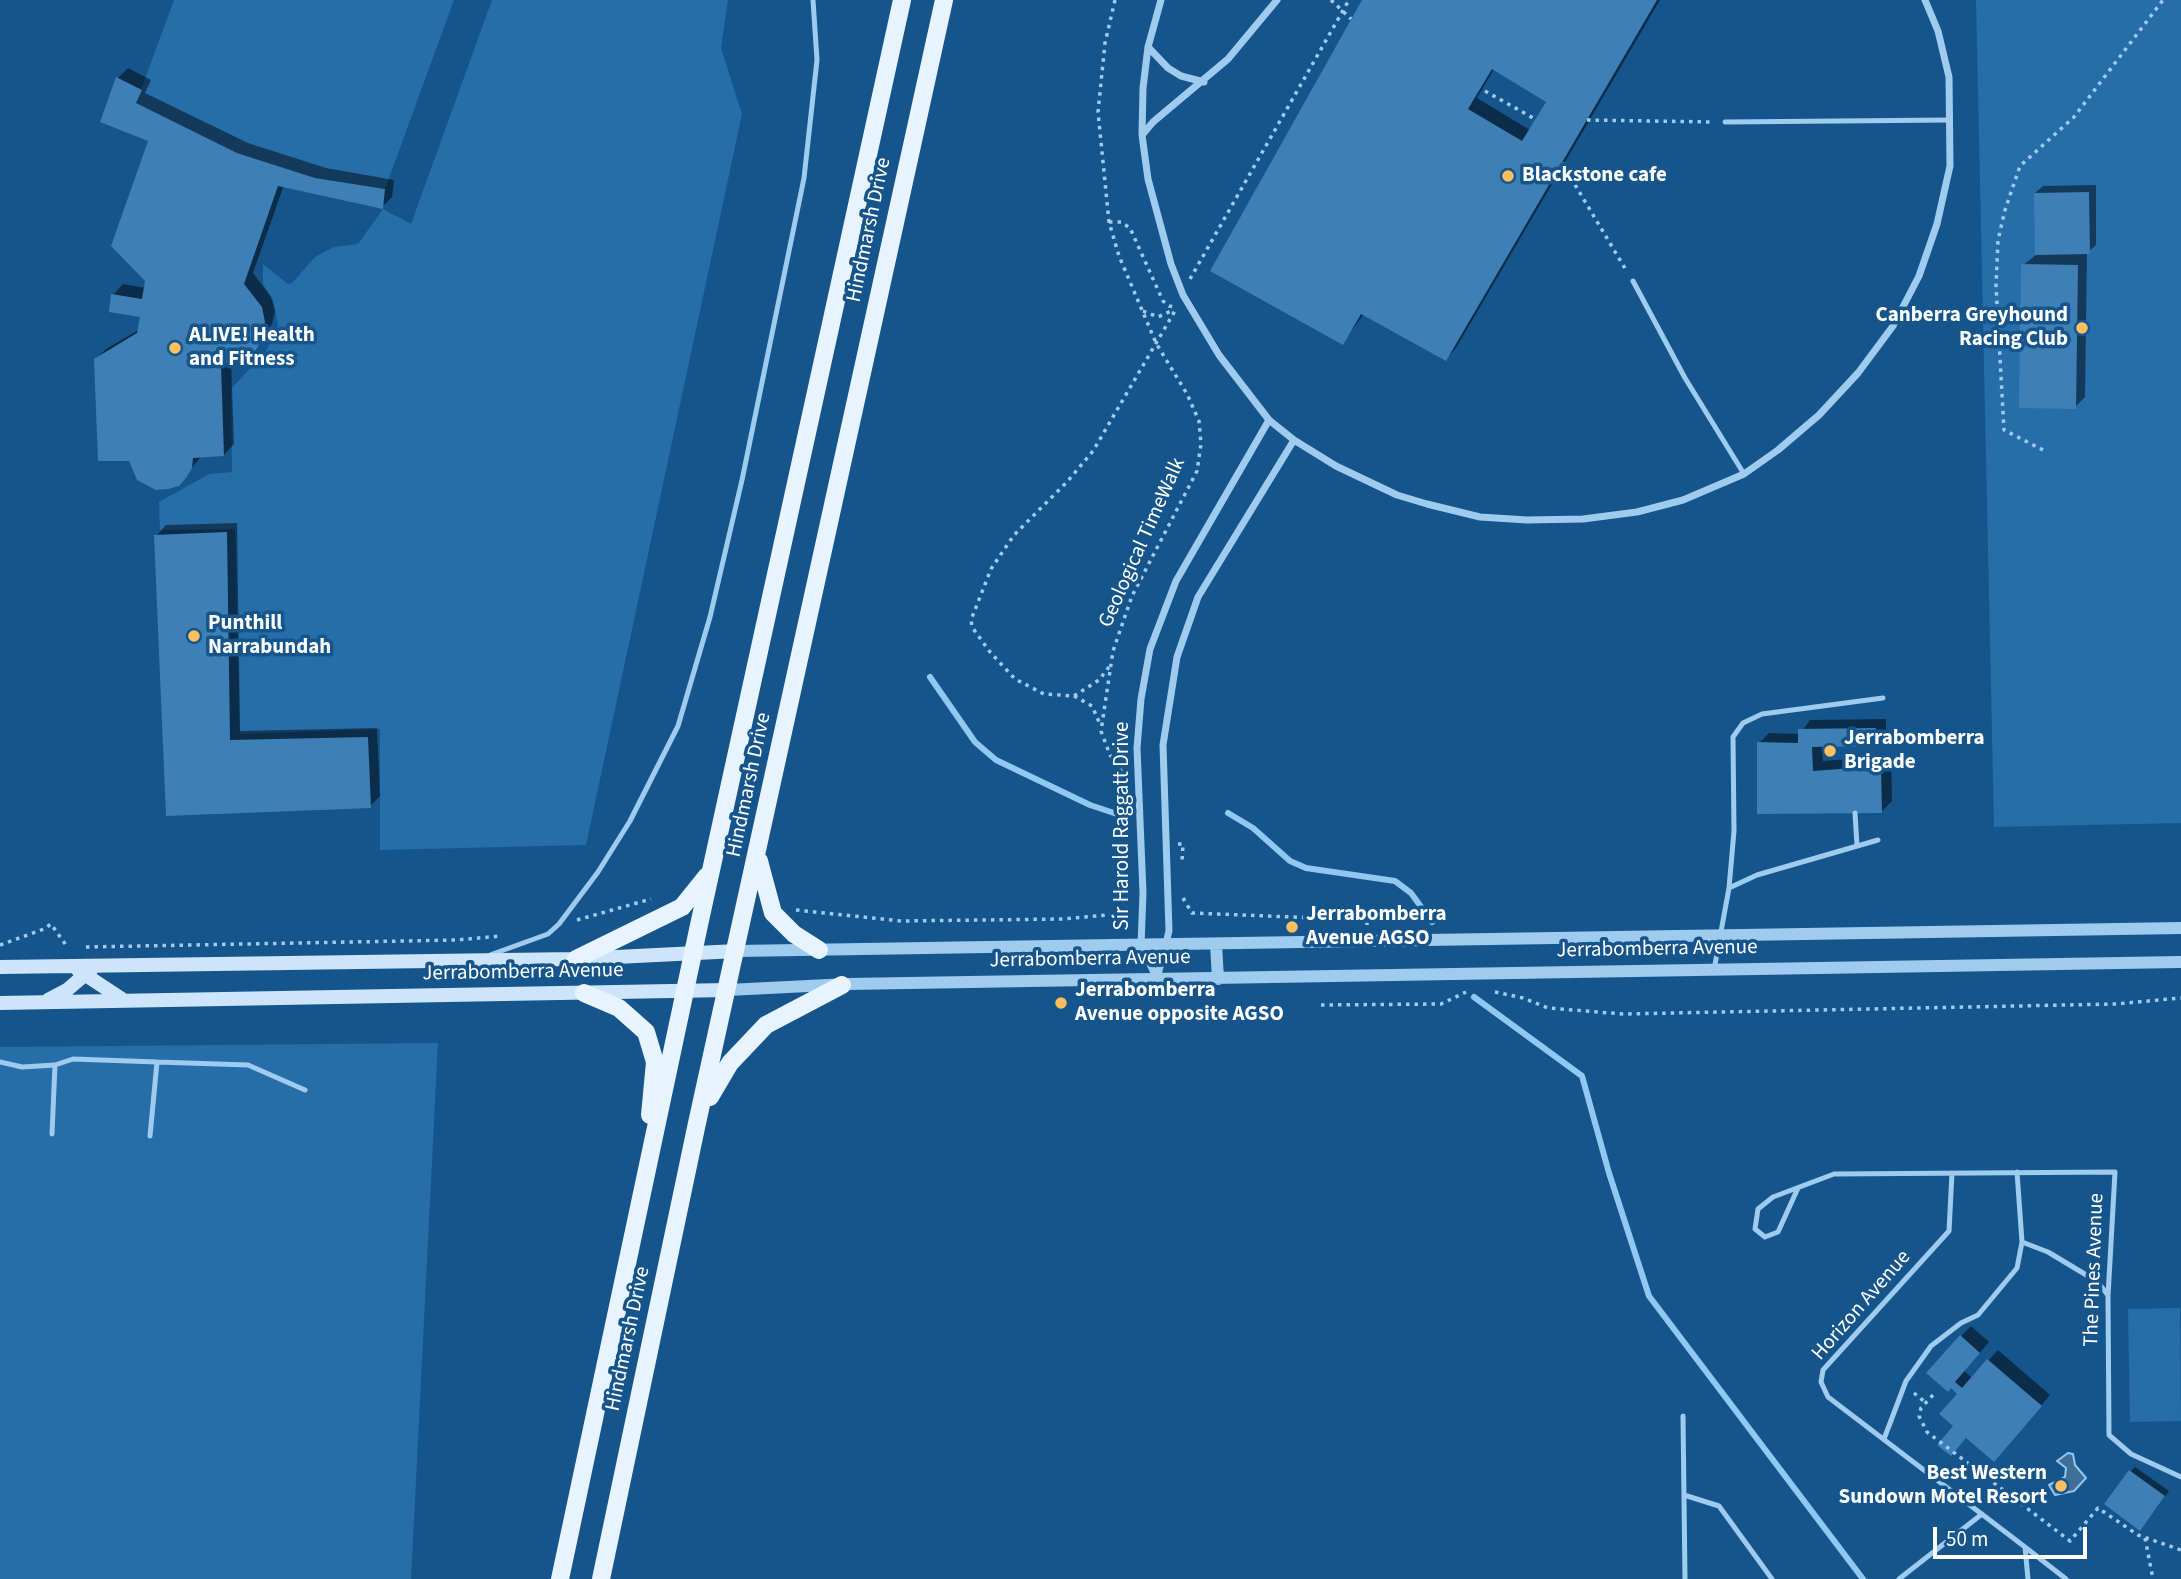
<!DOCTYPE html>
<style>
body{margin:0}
#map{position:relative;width:2181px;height:1579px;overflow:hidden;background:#15558c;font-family:"Source Sans 3",sans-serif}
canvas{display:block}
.scale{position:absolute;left:1933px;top:1527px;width:154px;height:32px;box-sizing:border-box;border:4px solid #fff;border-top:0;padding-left:9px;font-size:21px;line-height:24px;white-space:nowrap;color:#fff;-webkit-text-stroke:5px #15558c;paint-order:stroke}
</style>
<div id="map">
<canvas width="2181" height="1579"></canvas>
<div class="scale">50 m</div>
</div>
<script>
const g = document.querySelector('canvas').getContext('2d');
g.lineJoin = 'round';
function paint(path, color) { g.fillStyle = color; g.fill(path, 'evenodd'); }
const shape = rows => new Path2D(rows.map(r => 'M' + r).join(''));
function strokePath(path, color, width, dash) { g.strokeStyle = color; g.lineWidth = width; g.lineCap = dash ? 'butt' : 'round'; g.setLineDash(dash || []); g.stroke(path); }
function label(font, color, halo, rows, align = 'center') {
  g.font = font + ' "Source Sans 3",sans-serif'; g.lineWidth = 7; g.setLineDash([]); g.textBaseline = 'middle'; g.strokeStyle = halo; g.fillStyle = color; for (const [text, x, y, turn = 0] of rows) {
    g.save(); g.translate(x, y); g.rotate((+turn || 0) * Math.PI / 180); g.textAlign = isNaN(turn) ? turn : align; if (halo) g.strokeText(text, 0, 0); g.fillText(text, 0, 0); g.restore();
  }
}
const green = shape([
 [174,0,454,0,385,189,315,178,237,153,136,103],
 [492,0,728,0,721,48,742,114,586,845,380,850,380,729,240,734,235,529,160,530,159,502,209,474,232,472,231,389,266,351,278,325,273,300,263,284,263,264,288,284,292,283,315,257,334,247,358,244,383,209,411,224],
 [1976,0,2181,0,2181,823,1994,827],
 [438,1043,411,1579,0,1579,0,1047],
 [2180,1308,2181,1421,2130,1422,2128,1309]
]);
const water = shape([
 [2068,1453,2073,1454,2075,1465,2086,1478,2074,1491,2055,1495,2049,1485,2065,1477,2066,1468,2057,1461,2068,1453]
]);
const shadow = shape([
 [1367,0,1660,0,1456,348,1446,359,1364,314,1342,343],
 [1494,69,1548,101,1530,130,1477,98],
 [128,68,151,80,145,93,248,143,326,168,394,180,392,197,382,207,284,185,253,273,271,297,275,311,272,324,255,348,231,361,234,444,224,455,202,455,188,473,95,360,106,349,140,329,142,315,113,295,123,284,146,288,151,140,102,121,118,78],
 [2096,185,2096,245,2087,253,2085,397,2075,407,2023,265,2036,255,2035,193,2043,186],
 [237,523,240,731,377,728,380,796,370,806,168,814,156,536,166,525],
 [1886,719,1886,734,1876,744,1822,745,1823,761,1891,756,1892,801,1882,811,1759,743,1769,733,1800,734,1810,720],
 [1971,1326,1989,1342,1964,1371,1972,1378,1998,1350,2050,1395,2004,1449,1955,1426,1959,1393,1951,1386,1961,1336],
 [2135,1467,2169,1491,2145,1524,2131,1471]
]);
const stream = shape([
 [930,677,975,742,996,760,1090,805,1120,815],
 [1228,813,1253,828,1290,861,1306,868,1395,881,1411,893,1432,922],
 [1474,997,1582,1076,1609,1173,1649,1296,1863,1579]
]);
const building = shape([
 [1362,0,1657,0,1446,361,1361,314,1343,345,1210,271],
 [1492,69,1546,102,1522,141,1468,109],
 [116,77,142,90,136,103,237,153,315,178,385,189,383,209,278,186,244,284,262,307,265,322,263,336,256,350,245,360,221,365,224,456,193,458,192,468,186,478,179,486,168,489,156,490,137,480,129,461,98,461,94,359,137,333,140,317,109,312,111,294,142,299,145,281,111,246,148,141,100,122],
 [2089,192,2090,254,2035,255,2034,193],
 [2021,264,2078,265,2076,409,2019,408],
 [227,532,230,740,368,737,371,808,166,816,154,535],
 [1876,728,1876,746,1812,747,1813,771,1881,766,1882,813,1757,814,1757,742,1798,743,1798,729],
 [1960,1335,1980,1353,1955,1382,1962,1388,1987,1359,2042,1406,1994,1462,1966,1438,1951,1456,1937,1445,1953,1426,1939,1414,1957,1394,1951,1388,1948,1392,1926,1373],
 [2129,1470,2165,1496,2140,1531,2104,1504]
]);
const path = shape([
 [1115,0,1105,43,1098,112,1109,222,1119,256,1156,343,1187,394,1199,421,1201,444,1197,471,1132,596,1113,651,1101,731,1110,755,1124,775],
 [1331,0,1351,19],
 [1485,91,1535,119],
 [1587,120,1713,122],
 [1562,163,1626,270],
 [1109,222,1121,222,1130,228,1163,301,1169,306,1175,307],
 [1190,279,1349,0],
 [1143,311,1158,317,1173,310],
 [2043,450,2004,430,1996,286,1998,240,2005,210,2020,166,2074,117,2163,0],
 [1109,667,1099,680,1074,696,1044,694,1015,679,990,652,972,627,971,620,991,569,1014,535,1067,482,1093,451,1176,309],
 [1074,696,1092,706,1100,724],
 [1178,844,1183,844,1182,862],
 [1183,898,1192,913,1367,920,1367,925],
 [796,910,901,921,1062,919,1120,914,1128,908],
 [577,920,651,899],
 [0,945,44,929,51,924,68,948],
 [86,947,456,940,501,936],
 [1495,992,1523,998,1548,1008,1623,1014,2115,1004,2181,998],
 [1321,1005,1441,1004,1466,992],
 [1914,1393,1926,1403],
 [1933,1395,1921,1408,1919,1416,1927,1432,2070,1541,2098,1508,2138,1535,2181,1550],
 [2145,1538,2153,1579]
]);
const service = shape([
 [1725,122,1950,120],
 [1633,281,1685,378,1744,474],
 [1855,813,1857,846],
 [1729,888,1757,875,1878,840],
 [490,955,548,934,559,924,598,872,630,821,678,726,710,617,742,480,804,178,817,60,813,0],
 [1714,970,1729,888,1734,831,1733,737,1743,723,1762,714,1883,698],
 [0,1062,22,1067,55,1065,73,1059,157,1062,150,1136],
 [157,1062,248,1065,305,1090],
 [52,1134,55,1065],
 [1952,1173,1949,1231,1823,1370,1821,1382,1828,1397,2025,1547,2028,1579],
 [1798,1188,1778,1232,1765,1237,1755,1229,1758,1209,1773,1197,1834,1174,2115,1172,2108,1296,2109,1435,2131,1454,2181,1477],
 [2022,1242,2048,1252,2098,1282,2107,1294],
 [1683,1416,1685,1579],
 [1884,1439,1906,1381,1931,1346,1961,1323,1978,1315,2017,1268,2022,1242,2017,1172],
 [1684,1495,1719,1506,1772,1579],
 [2025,1547,2066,1579],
 [1899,1579,1982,1514]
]);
const minor = shape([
 [1161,0,1148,47,1143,88,1142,135,1148,179,1171,264,1183,295,1219,355,1269,420,1294,440,1336,466,1397,495,1427,504,1480,517,1527,520,1583,519,1637,512,1683,500,1744,474,1778,450,1819,415,1858,373,1893,326,1919,276,1937,224,1950,166,1949,77,1938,31,1925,0],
 [1148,47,1168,68,1181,76,1204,82],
 [1143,134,1153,122,1228,59,1277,0],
 [1157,979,1141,945,1143,893,1137,748,1141,699,1150,649,1176,581,1269,420],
 [1157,979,1169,931,1163,745,1177,657,1198,597,1294,440]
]);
const tertiary = shape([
 [1216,944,1218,979],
 [737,951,2181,928],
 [728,990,848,984,2181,962]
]);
const secondary = shape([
 [0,967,576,959,737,951],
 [78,970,122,999],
 [48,1000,67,990,95,966],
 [0,1003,728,990]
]);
const primary = shape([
 [759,861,773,913,794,934,819,950],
 [576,959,682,907,707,876],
 [584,993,619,1008,646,1032,655,1062,650,1115],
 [710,1097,730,1063,766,1025,842,985],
 [560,1579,699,925,902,0],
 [601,1579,697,1123,944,0]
]);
const markers = [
 [1508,176,7,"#ffc05d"],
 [2082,328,7,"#ffc05d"],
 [175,348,7,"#ffc05d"],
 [194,636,7,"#ffc05d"],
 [1830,751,7,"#ffc05d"],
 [1292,927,7,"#ffc05d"],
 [1061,1003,7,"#ffc05d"],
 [2061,1486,7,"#ffc05d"]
];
const poiNames = [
 ["Blackstone cafe",1522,176],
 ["Canberra Greyhound",2068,316,"right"],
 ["Racing Club",2068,340,"right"],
 ["ALIVE! Health",189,336],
 ["and Fitness",189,360],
 ["Punthill",208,624],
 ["Narrabundah",208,648],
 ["Jerrabomberra",1844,739],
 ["Brigade",1844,763],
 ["Jerrabomberra",1306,915],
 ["Avenue AGSO",1306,939],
 ["Jerrabomberra",1075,991],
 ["Avenue opposite AGSO",1075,1015],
 ["Best Western",2047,1474,"right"],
 ["Sundown Motel Resort",2047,1498,"right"]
];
const streetNames = [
 ["Hindmarsh Drive",870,230,-78],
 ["Geological TimeWalk",1143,543,-66],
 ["Hindmarsh Drive",750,785,-78],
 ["Sir Harold Raggatt Drive",1123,826,-90],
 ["Jerrabomberra Avenue",1657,950,-1],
 ["Jerrabomberra Avenue",1090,960,-1],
 ["Jerrabomberra Avenue",523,973,-1],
 ["The Pines Avenue",2095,1270,-88],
 ["Horizon Avenue",1862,1306,-49],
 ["Hindmarsh Drive",629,1339,-78]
];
paint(green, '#256ea9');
paint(water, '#406e96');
strokePath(water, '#91c8f2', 2);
paint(shadow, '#0007');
strokePath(stream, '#91c8f2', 6);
paint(building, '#3e7fb5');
strokePath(path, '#9fcbef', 3.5, [3.5, 5]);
strokePath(service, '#9fcbef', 5);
strokePath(minor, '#9fcbef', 7);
strokePath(tertiary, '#9fcbef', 12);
strokePath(secondary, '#cde5fb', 14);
strokePath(primary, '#e7f3ff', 18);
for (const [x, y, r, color] of markers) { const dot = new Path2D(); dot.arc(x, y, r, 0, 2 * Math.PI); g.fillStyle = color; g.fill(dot); strokePath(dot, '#15558c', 2.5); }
label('bold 21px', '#fff', '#15558c', poiNames, 'left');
label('21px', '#fff', '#15558c', streetNames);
</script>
